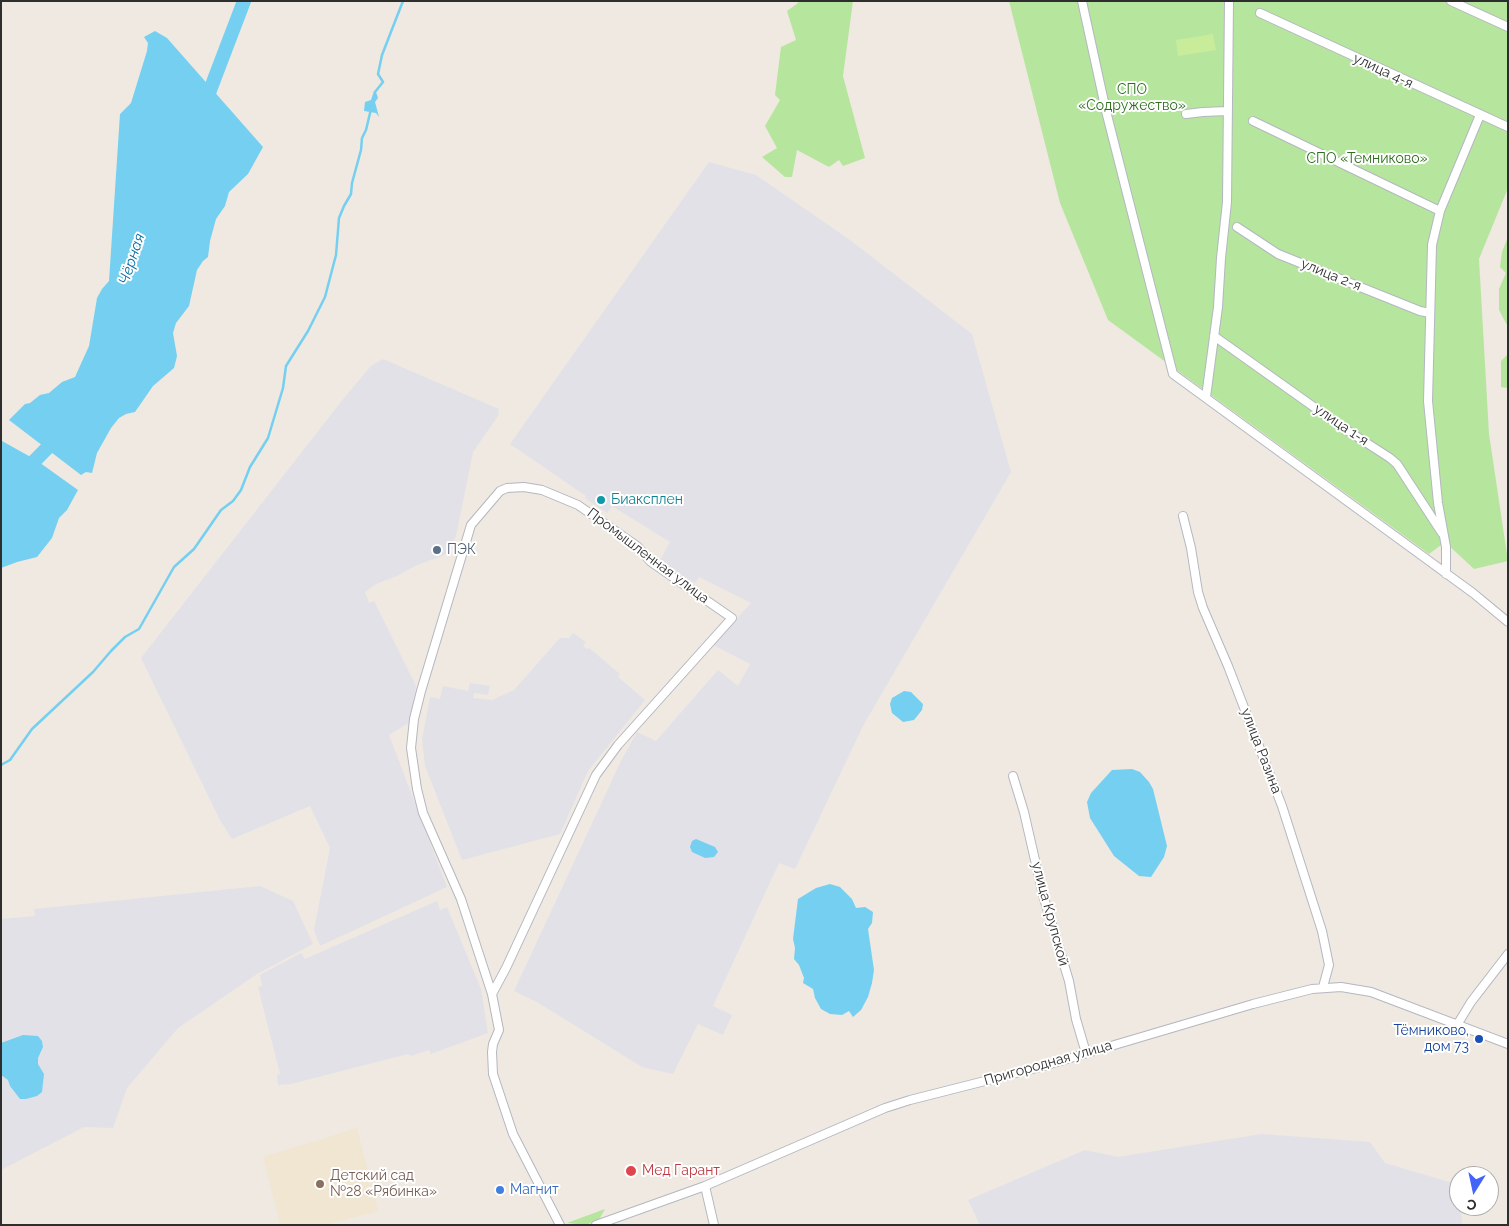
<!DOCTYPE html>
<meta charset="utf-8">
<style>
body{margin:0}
#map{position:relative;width:1509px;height:1226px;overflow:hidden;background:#efe9e1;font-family:Raleway,sans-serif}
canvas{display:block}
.frame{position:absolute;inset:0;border:2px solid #2e2e2e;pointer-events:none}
.north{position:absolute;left:1449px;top:1166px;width:50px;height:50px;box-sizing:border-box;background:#fff;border:1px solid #ababab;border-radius:50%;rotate:190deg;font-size:14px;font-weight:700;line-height:20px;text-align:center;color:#2e2e2e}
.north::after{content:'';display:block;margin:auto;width:18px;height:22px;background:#4264fb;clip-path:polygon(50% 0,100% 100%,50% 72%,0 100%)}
</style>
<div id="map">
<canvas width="1509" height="1226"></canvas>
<div class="frame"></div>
<div class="north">С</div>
</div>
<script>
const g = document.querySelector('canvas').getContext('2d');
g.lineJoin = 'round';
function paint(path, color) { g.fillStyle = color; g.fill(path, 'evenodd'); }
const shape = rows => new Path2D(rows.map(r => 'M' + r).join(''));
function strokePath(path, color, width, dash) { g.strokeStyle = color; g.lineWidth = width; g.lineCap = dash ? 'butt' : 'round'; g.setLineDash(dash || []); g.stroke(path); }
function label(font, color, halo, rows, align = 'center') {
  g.font = font + ' Raleway,sans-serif'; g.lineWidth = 4; g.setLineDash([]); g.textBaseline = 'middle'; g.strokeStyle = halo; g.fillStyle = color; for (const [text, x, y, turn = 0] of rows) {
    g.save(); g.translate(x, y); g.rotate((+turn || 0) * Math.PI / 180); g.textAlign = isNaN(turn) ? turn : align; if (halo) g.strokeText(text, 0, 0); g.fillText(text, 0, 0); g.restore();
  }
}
const industrial = shape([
 [709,162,756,175,850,240,972,334,1011,472,864,724,795,869,779,863,713,1006,732,1015,723,1035,698,1024,673,1074,642,1067,537,1002,514,991,621,761,637,732,656,741,718,670,738,686,750,664,713,645,751,603,699,577,695,583,659,562,670,542,612,506,607,513,585,498,586,496,510,444],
 [383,359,499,409,498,416,473,452,456,536,447,554,415,566,399,575,376,584,365,592,369,603,374,601,416,686,410,722,389,735,447,887,320,946,314,930,330,848,310,806,232,839,220,820,141,658,344,398,371,366],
 [573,633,586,642,583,646,587,649,589,648,620,674,618,677,645,700,588,771,560,834,462,860,425,766,422,739,430,697,440,699,443,686,468,691,470,683,490,686,488,695,474,693,473,698,492,700,514,690,560,638,569,638],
 [260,886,293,901,313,944,257,974,178,1028,127,1088,113,1128,84,1127,1,1170,1,919,35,916,34,909],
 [437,901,440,910,447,907,481,989,488,1033,431,1054,429,1050,411,1056,408,1054,291,1084,278,1085,277,1075,280,1074,258,987,262,986,260,975,301,953,305,959],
 [1261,1134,1370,1142,1385,1163,1459,1185,1459,1206,1461,1206,1462,1225,980,1225,968,1200,1085,1150,1118,1157]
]);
const education = shape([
 [357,1128,378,1211,324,1225,280,1225,263,1157]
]);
const green = shape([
 [797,1,853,1,843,76,865,158,843,166,839,160,829,167,797,150,792,177,785,177,762,157,777,148,765,126,780,100,775,95,781,47,796,40,787,11,798,3],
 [1009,1,1508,1,1508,188,1479,259,1489,434,1508,561,1474,569,1445,542,1429,554,1108,320,1060,203],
 [1508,237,1508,327,1499,310,1499,289,1506,273,1500,267,1502,252],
 [1508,354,1508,387,1507,388,1501,387,1501,361],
 [605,1209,600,1218,593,1222,586,1225,567,1223]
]);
const pitch = shape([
 [1213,34,1216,50,1178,56,1176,40]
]);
const water = shape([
 [155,31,167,38,263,147,248,174,229,192,225,206,216,219,210,241,208,257,203,261,197,270,189,306,176,323,173,333,177,356,174,368,153,386,135,412,126,414,119,418,111,428,97,453,92,473,86,472,81,475,9,420,25,404,30,403,40,395,49,393,62,382,75,377,89,346,97,298,102,289,109,281,120,114,131,103,147,51,148,43,144,37],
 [374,91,376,92,378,98,375,102,379,117,376,113,364,111,365,102,371,100],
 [2,441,36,460,78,490,67,510,59,518,52,538,37,557,17,562,1,568],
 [904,691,911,692,923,704,922,710,914,720,903,722,892,713,890,704,892,698],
 [1132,769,1140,772,1149,782,1153,789,1167,846,1164,857,1151,877,1139,876,1114,856,1090,818,1087,802,1091,793,1112,770],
 [696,839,715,847,718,852,714,857,705,858,692,852,690,847,692,841],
 [830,884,840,887,852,899,856,908,865,907,873,912,872,923,868,929,874,970,872,983,868,997,861,1010,853,1017,849,1011,842,1015,830,1014,821,1009,815,998,813,989,803,983,804,978,799,965,794,959,795,948,793,939,798,899,816,888],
 [23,1035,38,1036,42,1041,43,1047,38,1058,38,1064,44,1074,42,1092,37,1096,26,1099,20,1099,10,1086,8,1080,1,1075,1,1043]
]);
const stream = shape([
 [375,92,383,82,378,74,382,55,403,1],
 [1,765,10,760,32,729,93,672,111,651,125,637,139,629,174,567,194,549,221,510,233,501,241,490,250,467,268,438,283,388,286,366,308,331,325,297,336,255,339,218,344,206,351,194,352,183,361,150,362,138,366,130,371,109]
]);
const river = shape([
 [204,106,244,1],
 [1,495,58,437]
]);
const minor = shape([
 [1082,1,1106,111,1173,374,1473,593,1508,622],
 [1451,1,1508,27],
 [1260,13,1508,127],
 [1186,114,1203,112,1227,111],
 [1253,121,1440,211],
 [1237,227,1278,254,1420,311,1430,313],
 [1214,336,1342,427,1390,458,1397,464,1442,533],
 [1206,397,1218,307,1221,258,1227,202,1229,1],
 [1183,516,1191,548,1198,592,1203,608,1228,666,1282,806,1322,931,1329,965,1323,987],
 [1446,574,1446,547,1438,503,1428,401,1432,245,1440,211,1480,115],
 [1013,776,1024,812,1043,895,1069,981,1076,1019,1086,1053],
 [492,994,506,968,596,775,618,745,732,618,651,562,637,546,578,505,542,490,524,487,507,488,500,491,471,525,421,691,414,719,411,748,417,789,423,813,461,899,492,994,499,1030,493,1044,492,1052,493,1074,513,1134,560,1225],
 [1457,1025,1471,1002,1508,954],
 [705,1186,714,1225],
 [596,1225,705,1186,885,1108,910,1100,1040,1067,1253,1004,1312,989,1341,987,1371,992,1508,1044]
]);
const markers = [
 [601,500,5,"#0f9aa8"],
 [437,550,5,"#5c6f8a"],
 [1479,1039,5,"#1a4fb4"],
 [631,1171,6,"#e0444e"],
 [320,1184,5,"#8d6e63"],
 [500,1190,5,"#3f7fe0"]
];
const streetNames = [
 ["улица 4-я",1383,71,25],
 ["улица 2-я",1331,275,22],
 ["улица 1-я",1341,425,34],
 ["Промышленная улица",648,556,37],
 ["улица Разина",1261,751,69],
 ["улица Крупской",1050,914,75],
 ["Пригородная улица",1048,1063,-16]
];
const parkNames = [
 ["СПО",1132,90],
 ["«Содружество»",1132,106],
 ["СПО «Темниково»",1367,159]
];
const cultureNames = [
 ["Биаксплен",611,500]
];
const serviceNames = [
 ["ПЭК",447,550]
];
const transitNames = [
 ["Тёмниково,",1469,1031],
 ["дом 73",1469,1047]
];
const healthNames = [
 ["Мед Гарант",642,1171]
];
const educationNames = [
 ["Детский сад",330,1176],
 ["№28 «Рябинка»",330,1192]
];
const shopNames = [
 ["Магнит",510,1190]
];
const waterNames = [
 ["Чёрная",132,259,-72]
];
paint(industrial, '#e3e1e8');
paint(education, '#f0e6d1');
paint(green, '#b6e59e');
paint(pitch, '#c9ec9a');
paint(water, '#75cff0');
strokePath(stream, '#75cff0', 2.5);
strokePath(river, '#75cff0', 14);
strokePath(minor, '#b4b7c1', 10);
strokePath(minor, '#fff', 8);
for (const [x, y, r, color] of markers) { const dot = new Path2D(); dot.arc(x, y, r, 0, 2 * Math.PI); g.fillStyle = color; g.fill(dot); strokePath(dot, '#fff', 2); }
label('14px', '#2e2e2e', '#fff', streetNames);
label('14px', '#2c6e1b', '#fff', parkNames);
label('14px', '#0d838f', '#fff', cultureNames, 'left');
label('14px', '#4e5e75', '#fff', serviceNames, 'left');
label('14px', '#164399', '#fff', transitNames, 'right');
label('14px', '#be3a42', '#fff', healthNames, 'left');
label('14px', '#785e54', '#fff', educationNames, 'left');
label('14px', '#366cbe', '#fff', shopNames, 'left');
label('italic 15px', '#0d6fa3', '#fff', waterNames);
</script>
